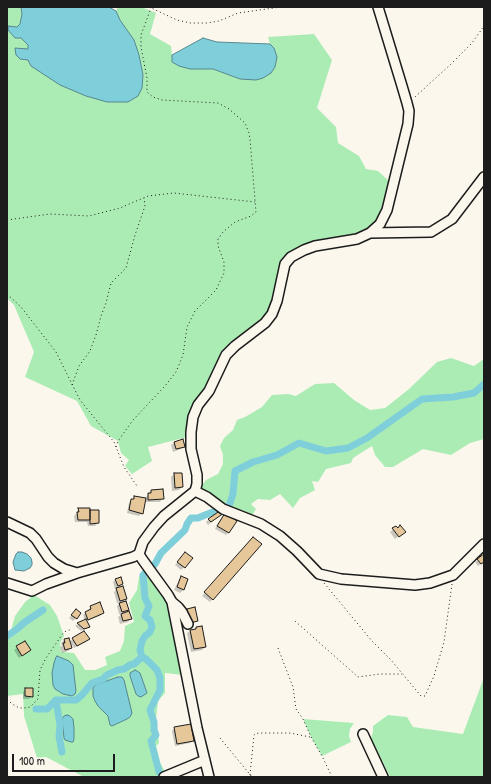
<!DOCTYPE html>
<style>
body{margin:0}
#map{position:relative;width:491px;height:784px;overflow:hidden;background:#fbf7ec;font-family:"Patrick Hand",sans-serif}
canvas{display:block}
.frame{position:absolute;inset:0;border:8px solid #1c1c1c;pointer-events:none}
.scale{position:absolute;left:12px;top:754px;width:103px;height:18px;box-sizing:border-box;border:2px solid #1c1c1c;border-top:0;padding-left:5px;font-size:12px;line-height:14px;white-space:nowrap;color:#1c1c1c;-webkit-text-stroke:3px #fbf7ec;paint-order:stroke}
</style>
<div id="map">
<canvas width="491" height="784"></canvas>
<div class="frame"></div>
<div class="scale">100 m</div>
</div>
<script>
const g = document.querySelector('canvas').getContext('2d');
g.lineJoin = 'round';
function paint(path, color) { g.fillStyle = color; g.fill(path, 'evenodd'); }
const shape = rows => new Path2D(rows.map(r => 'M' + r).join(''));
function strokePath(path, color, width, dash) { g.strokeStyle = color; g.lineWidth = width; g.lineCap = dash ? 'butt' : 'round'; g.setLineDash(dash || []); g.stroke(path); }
const green = shape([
 [7,7,21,7,22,14,20,24,17,27,13,26,21,38,28,45,28,49,20,59,143,75,139,55,134,40,120,20,116,11,118,7,141,7,156,13,150,34,171,46,172,55,172,62,190,69,213,69,240,79,275,50,270,44,268,37,314,34,332,60,317,108,336,127,338,143,359,156,366,169,378,171,390,182,390,195,370,233,291,257,272,314,235,346,198,405,191,436,148,447,152,461,132,474,125,466,129,460,121,453,118,441,91,426,77,401,25,377,34,352,14,305,7,298],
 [451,358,474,366,484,359,484,439,470,443,451,455,423,449,393,467,385,467,375,455,372,446,353,458,351,463,326,469,318,482,312,481,315,490,300,498,293,508,280,494,270,500,258,499,251,504,256,509,251,517,230,510,200,488,206,480,218,474,223,464,223,455,220,446,224,438,233,430,237,420,245,417,262,407,272,395,288,394,296,396,315,384,334,383,354,400,370,410,385,408,409,389,437,362],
 [146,570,167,600,183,675,165,673,165,693,158,701,156,719,159,743,156,746,160,762,165,772,165,777,84,777,46,757,37,758,24,716,23,694,7,696,7,636,10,634,15,616,25,602,34,595,50,605,57,616,64,636,60,643,61,652,74,653,85,670,95,670,107,665,105,657,120,651,124,641,125,626,134,622,129,603,137,590,139,577],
 [483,680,484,680,484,777,390,777,371,738,373,732,373,726,388,715,407,717,413,727,463,734],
 [303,719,354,723,350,729,349,736,351,742,322,756,311,737]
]);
const water = shape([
 [21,7,109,7,116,11,120,20,134,40,139,55,143,75,142,88,138,96,128,102,107,102,86,96,60,85,31,66,28,60,20,59,16,55,15,48,28,49,28,45,21,38,15,38,8,30,8,26,17,27,20,24,22,14,21,7],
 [203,38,217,42,270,44,274,48,277,57,275,67,271,73,263,78,256,80,240,79,213,69,190,69,179,66,172,62,172,55,203,38],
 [18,552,22,552,27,554,31,558,32,562,32,565,30,568,24,571,15,570,13,562,16,554,18,552],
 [57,656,69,661,73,665,76,691,75,694,72,696,63,694,55,689,53,685,52,673,54,663,56,657,57,656],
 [135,670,137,671,140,673,147,693,141,697,138,696,136,694,130,676,130,673,135,670],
 [118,677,122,677,124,680,132,713,130,717,127,719,112,726,110,725,108,716,98,706,95,701,93,696,93,688,95,685,118,677],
 [67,715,70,716,73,719,74,728,74,739,73,742,71,742,65,740,64,738,62,719,64,716,67,715]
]);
const shadow = shape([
 [174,443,184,447,181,449,173,452,171,445],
 [174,474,181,474,182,487,179,490,172,491,171,477],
 [151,491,162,499,160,502,144,502,142,513,139,516,127,513,129,503,135,497,146,499,146,497],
 [79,509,98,523,95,526,88,526,87,522,75,522,74,516,76,514,76,512],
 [219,516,208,525,206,522,209,519],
 [222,517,229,532,226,535,215,529],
 [396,527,401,535,395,539,390,532],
 [250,541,212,599,210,602,202,596],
 [183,556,184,567,181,570,175,565],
 [484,556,484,562,478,566,475,562],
 [182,577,187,580,183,590,180,593,174,590,179,580],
 [116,579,122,584,118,588,126,599,122,603,128,610,124,614,131,619,128,622,120,624,118,617,122,614,119,614,117,606,121,602,117,603,114,592,118,588,115,589,113,582],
 [91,607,103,613,100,616,86,621,89,627,86,629,81,631,75,626,78,624,85,621,83,615,88,611,88,610],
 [74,613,76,618,73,621,69,618],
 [196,628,205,647,202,650,191,652,187,633,190,631,194,630],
 [68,639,69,642,73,639,89,639,86,642,74,648,70,642,71,648,68,651,62,653,60,647,62,646,61,643,64,640],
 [25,642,27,653,19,658,14,650],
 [26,689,32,696,29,699,23,699,23,692],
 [175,728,193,740,190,743,175,746,172,731]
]);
const canal = shape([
 [228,506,229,506,233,494,235,471,253,462,277,455,299,443,326,451,348,448,367,438,422,399,453,397,474,393,484,384],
 [151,568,155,564,161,553,185,530,187,524,191,518,198,518,205,515,218,510],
 [148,570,143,575,145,598,149,606,145,616,150,620,152,627,150,632,145,636,142,641,140,650,142,657,146,659,157,670,160,678,160,690,150,710,154,722,154,730,156,735,151,741,159,772],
 [7,636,17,629,25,622,43,610],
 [56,700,60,725,59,736,62,752],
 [36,709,47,709,56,700,76,700,82,695,92,683,103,679,107,675,118,670,124,669,130,665,134,664,142,657]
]);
const building = shape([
 [183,439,185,447,176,449,174,442,183,439],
 [174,473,182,473,183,487,175,488,174,473],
 [163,489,164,499,148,500,148,493,151,493,151,490,163,489],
 [134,496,146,498,143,514,129,510,131,499,134,499,134,496],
 [78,508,90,508,90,520,78,520,77,512,79,512,78,508],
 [90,510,99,510,99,523,90,524,90,510],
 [221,510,224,513,211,522,208,519,221,510],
 [225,513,237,521,229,533,217,526,225,513],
 [400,525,406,532,399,537,392,528,396,526,398,528,400,525],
 [253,537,262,544,213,600,204,592,253,537],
 [185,552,193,558,185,568,177,562,185,552],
 [484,554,484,562,481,564,477,559,484,554],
 [181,576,188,579,184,590,177,587,181,576],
 [121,577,123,584,118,586,115,579,121,577],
 [123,586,127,599,120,601,116,588,123,586],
 [126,601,129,610,122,612,119,603,126,601],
 [100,602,104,613,88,620,85,612,91,609,90,606,100,602],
 [195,607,198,621,190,623,187,609,195,607],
 [76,609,81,613,77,619,71,615,76,609],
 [129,611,132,619,123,621,121,614,129,611],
 [86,619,90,627,84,629,77,623,86,619],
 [202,626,206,647,194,649,190,630,196,629,196,627,202,626],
 [84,631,90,639,77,646,72,638,84,631],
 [69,638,72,648,65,650,63,643,65,643,64,639,69,638],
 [25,641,31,650,22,656,16,646,25,641],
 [25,688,33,688,33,697,25,696,25,688],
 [191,724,194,741,177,744,174,727,191,724]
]);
const path = shape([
 [149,7,177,20,190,23,207,23,219,21,238,13,281,7],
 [415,97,450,65,472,43,484,26],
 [7,220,50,214,89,216,120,208,148,196,174,193,255,202],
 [7,294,21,307,56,352,80,400,114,442,124,467,137,486],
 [72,385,79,366,90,351,96,335,101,316,106,303,111,283,126,268,135,235,145,206,144,198],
 [116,447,118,441,133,420,165,386,176,372,183,355,187,327,195,311,216,290,224,273,224,262,218,246,218,239,223,232,235,222,251,216,256,212,250,139,249,133,245,123,229,109,218,103,162,100,153,97,147,92,147,78,141,47,141,35,151,8],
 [324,583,372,641,391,660,421,696,425,696,434,676,444,642,452,584],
 [295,621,358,677,380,674,402,674],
 [278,648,293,687,296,709,303,719,311,737,322,756,332,777],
 [7,700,14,705,19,708,24,708,30,707,38,699,40,670,46,658,64,632,72,629],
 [220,738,252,777],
 [250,775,254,735,255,734,259,733,290,733,310,737]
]);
const minor = shape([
 [370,233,431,232,452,219,484,177],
 [195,491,207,497,223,509,261,524,280,536,297,551,319,574,341,579,415,585,430,583,453,575,484,544],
 [7,522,30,533,36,539,48,557,54,563,64,569,77,573],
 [7,583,32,591,46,584,77,573,133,557,139,554],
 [172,602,178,607,182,612,188,624],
 [363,734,383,777],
 [164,777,205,760],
 [209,777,197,728,172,602,168,595,142,559,139,554,143,542,154,527,164,516,195,491,197,484,197,475,191,449,191,432,193,417,198,405,209,391,226,355,235,346,265,323,272,314,277,301,285,264,291,257,304,250,315,246,357,239,370,233,380,224,387,210,408,124,409,111,407,103,402,86,378,7]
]);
paint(green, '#abecb5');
paint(water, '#7fcfdb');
strokePath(water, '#57878f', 1);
paint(shadow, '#0003');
strokePath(canal, '#7fcfdb', 7);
paint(building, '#e6c799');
strokePath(building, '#1c1c1c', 1);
strokePath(minor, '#1c1c1c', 12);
strokePath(path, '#1c1c1c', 1, [1, 3]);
strokePath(minor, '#fbf7ec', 9);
</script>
